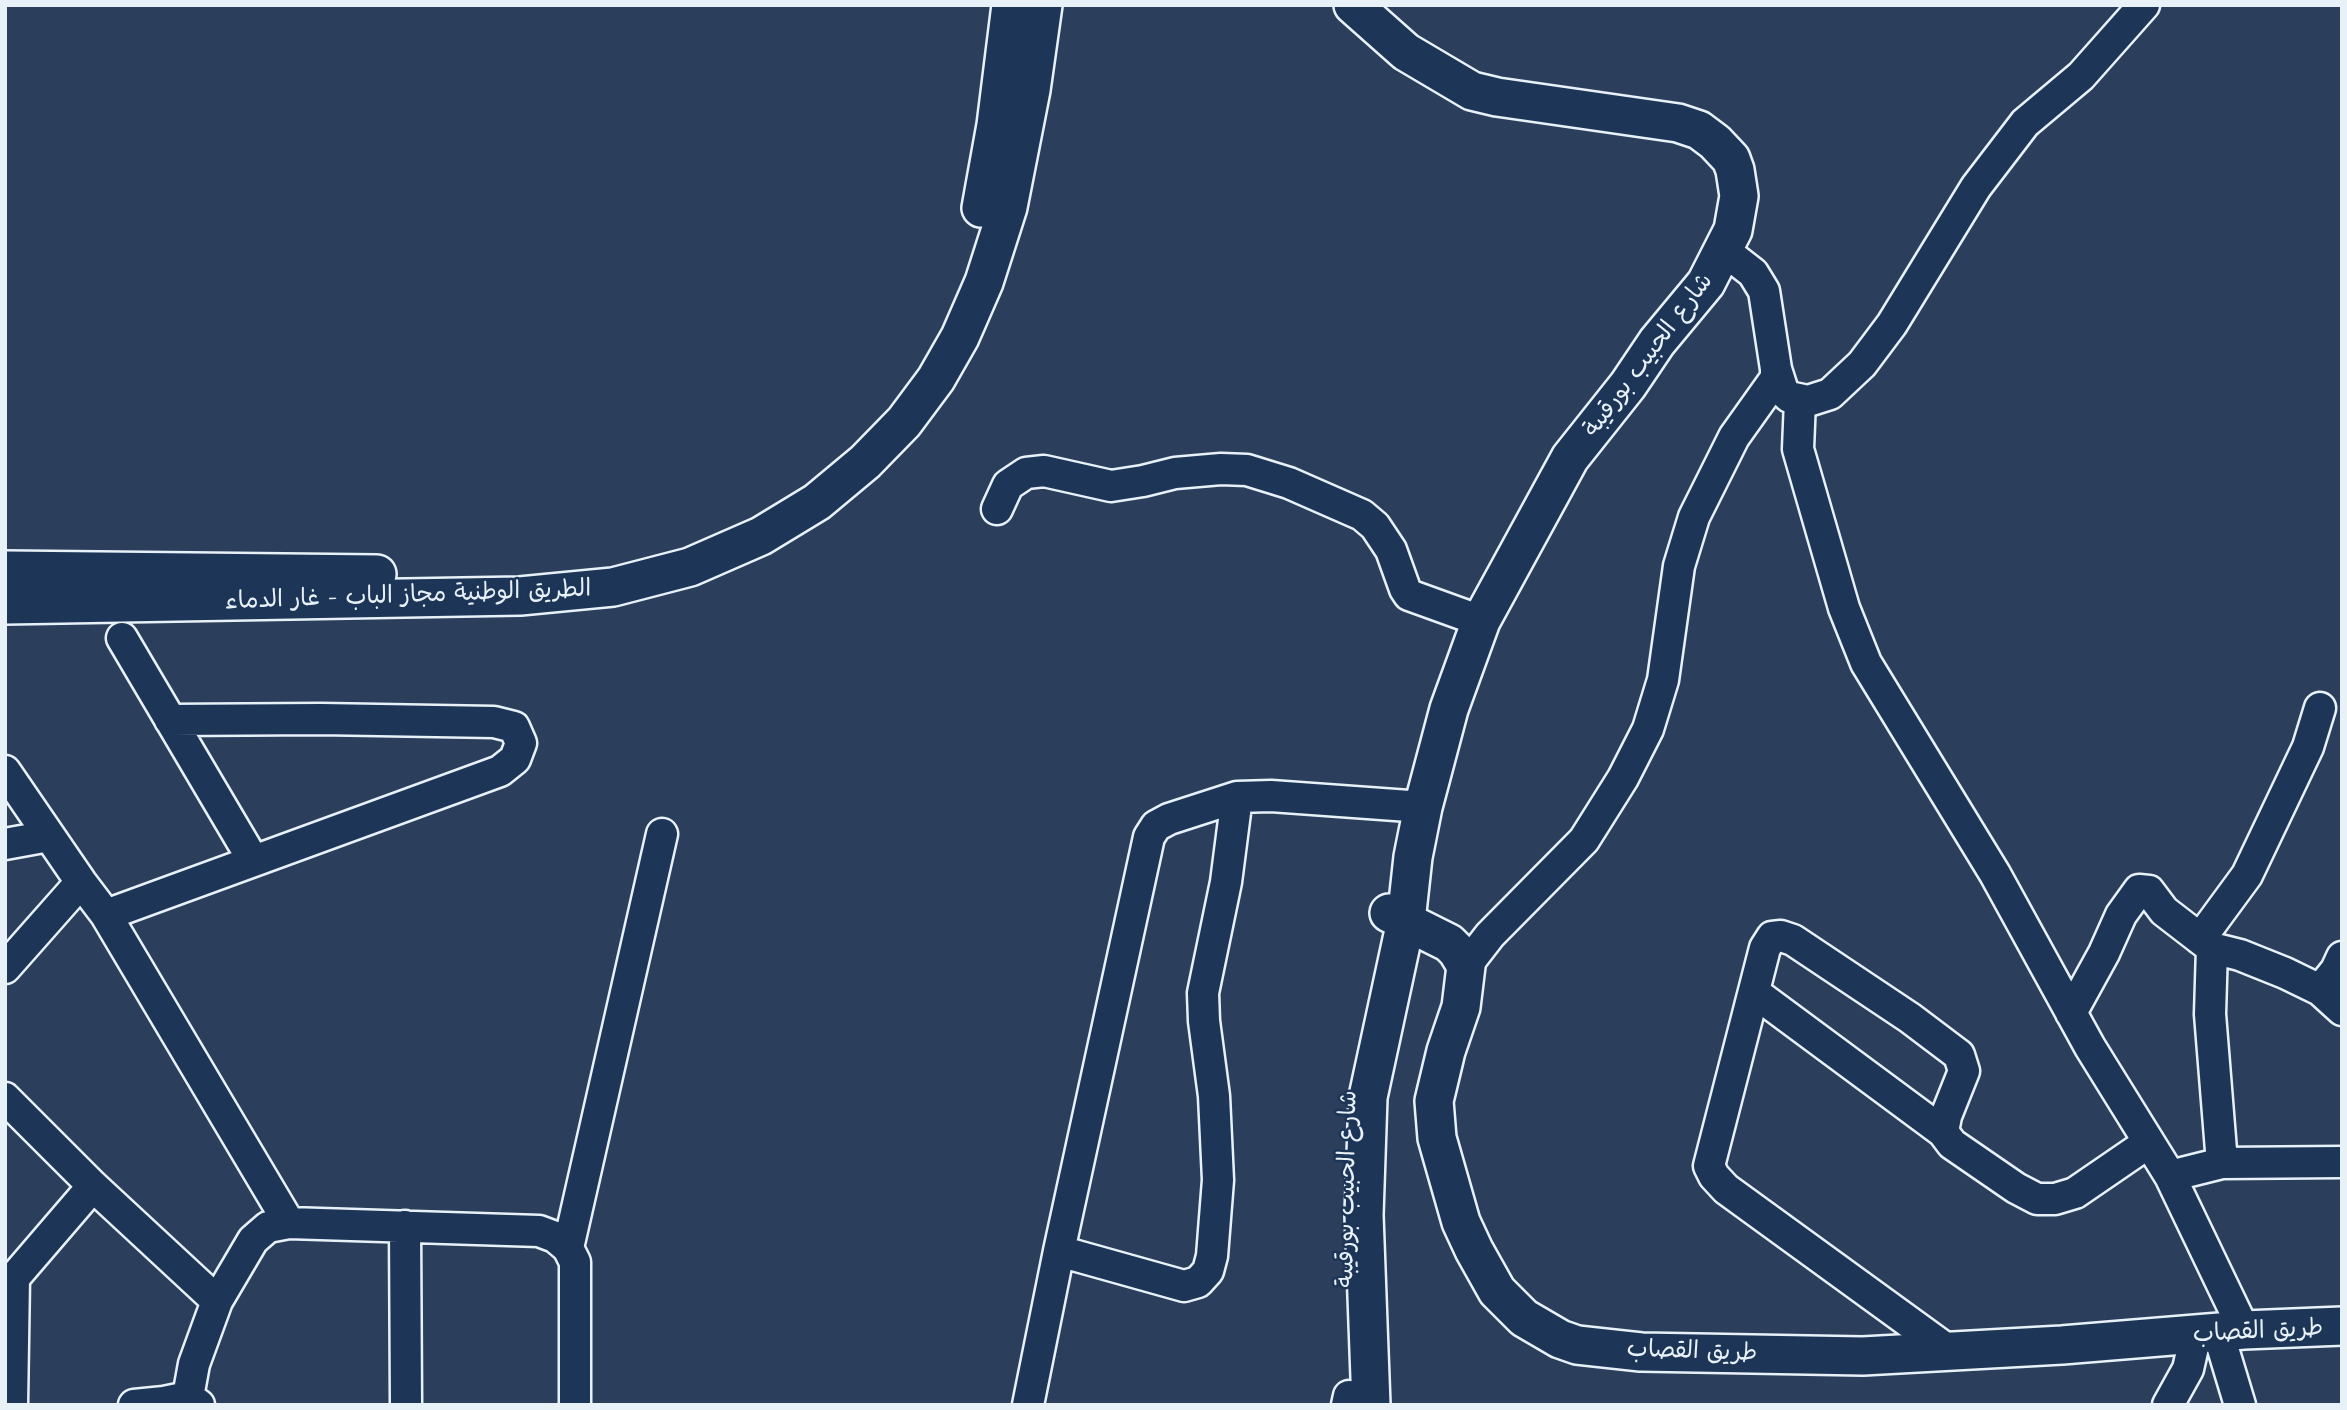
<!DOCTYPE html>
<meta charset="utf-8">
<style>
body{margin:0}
#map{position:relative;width:2347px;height:1410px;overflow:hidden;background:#2b3e5c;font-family:"Comic Neue",sans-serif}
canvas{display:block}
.frame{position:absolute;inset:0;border:7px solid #e8f1f8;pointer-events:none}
</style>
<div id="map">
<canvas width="2347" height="1410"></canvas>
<div class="frame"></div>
</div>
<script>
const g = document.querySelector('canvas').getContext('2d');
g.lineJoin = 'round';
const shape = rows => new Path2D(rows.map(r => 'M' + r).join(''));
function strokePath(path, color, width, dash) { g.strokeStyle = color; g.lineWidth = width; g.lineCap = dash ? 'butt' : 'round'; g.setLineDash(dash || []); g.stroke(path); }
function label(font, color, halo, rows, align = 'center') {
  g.font = font + ' "Comic Neue","Playpen Sans Arabic",sans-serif'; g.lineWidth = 5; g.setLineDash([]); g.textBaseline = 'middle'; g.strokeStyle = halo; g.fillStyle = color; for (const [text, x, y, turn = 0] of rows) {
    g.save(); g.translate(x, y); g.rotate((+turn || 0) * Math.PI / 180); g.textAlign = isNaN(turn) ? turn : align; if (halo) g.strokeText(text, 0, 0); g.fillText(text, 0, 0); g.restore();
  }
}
const minor = shape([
 [1722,253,1735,259,1753,273,1764,291,1776,369,1783,391,1789,397,1808,401,1830,394,1862,364,1892,324,1976,187,2025,123,2081,76,2144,5],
 [1800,400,1798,449,1844,608,1866,663,1995,874,2090,1047,2170,1176,2244,1330],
 [997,509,1008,485,1026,473,1044,471,1111,486,1143,481,1175,473,1221,469,1247,470,1289,483,1362,515,1375,526,1391,550,1405,589,1409,595,1481,621],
 [122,638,253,860],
 [5,771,81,882,106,915,289,1223],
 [5,844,49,836],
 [106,915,500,771,515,759,521,743,514,727,494,722,321,719,170,720],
 [2200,939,2247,875,2308,747,2320,708],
 [2212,948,2210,1014,2222,1163],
 [1466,966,1490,935,1584,840,1623,778,1648,729,1663,680,1679,566,1694,517,1734,437,1776,378,1776,369],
 [5,968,81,882],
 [2320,990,2336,970,2342,957],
 [1754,992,1943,1132],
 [2071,1013,2104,953,2121,915,2139,890,2149,891,2164,911,2212,948,2240,955,2285,973,2320,990,2342,1010],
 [5,1098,93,1186,217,1301],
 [2170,1176,2222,1163,2342,1162],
 [405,1226,406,1405],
 [568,1248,662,834],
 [1059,1251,1184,1286,1198,1282,1208,1271,1212,1256,1218,1180,1214,1096,1204,1021,1203,993,1226,882,1237,797],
 [2218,1332,2240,1405],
 [1949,1351,1726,1189,1714,1176,1709,1166,1765,948,1772,937,1781,936,1793,940,1910,1018,1959,1055,1964,1071,1946,1116,1943,1132,1952,1144,2016,1188,2037,1199,2055,1199,2075,1193,2148,1143],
 [188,1397,194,1364,217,1301,253,1240,268,1227,289,1223,539,1231,555,1237,568,1248,575,1262,575,1405],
 [12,1405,14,1278,93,1186],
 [134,1405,164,1402,188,1397,199,1405],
 [1028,1405,1059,1251,1149,837,1156,826,1169,819,1237,797,1271,796,1423,807],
 [1347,1405,1349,1396],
 [2168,1405,2188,1369,2196,1334]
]);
const major = shape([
 [1353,5,1406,52,1472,91,1497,97,1678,123,1699,130,1715,142,1731,159,1735,170,1739,196,1733,230,1706,283,1657,342,1628,385,1570,458,1481,621,1449,709,1423,807,1413,857,1406,921,1368,1097,1364,1215,1371,1405],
 [981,208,996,125,1011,5],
 [5,570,377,574],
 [5,605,520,596,613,587,690,567,761,536,817,502,865,462,904,422,936,379,960,337,984,282,1008,207,1031,90,1043,5],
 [1389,913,1449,943,1457,951,1466,966,1461,1007,1446,1051,1434,1101,1437,1138,1461,1222,1474,1250,1497,1291,1524,1318,1560,1339,1577,1345,1641,1352,1863,1356,2062,1345,2244,1330,2342,1326]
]);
const streetNames = [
 ["شارع الحبيب بورقيبة",1648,355,-53],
 ["الطريق الوطنية مجاز الباب - غار الدماء",408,595,-2],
 ["شارع الحبيب بورقيبة",1347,1189,-89],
 ["طريق القصاب",2258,1331,-3],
 ["طريق القصاب",1692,1351,2]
];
strokePath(minor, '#e8f1f8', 35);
strokePath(major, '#e8f1f8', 42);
strokePath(minor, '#1d3557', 30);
strokePath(major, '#1d3557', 37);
label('24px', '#e8f1f8', '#1d3557', streetNames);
</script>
